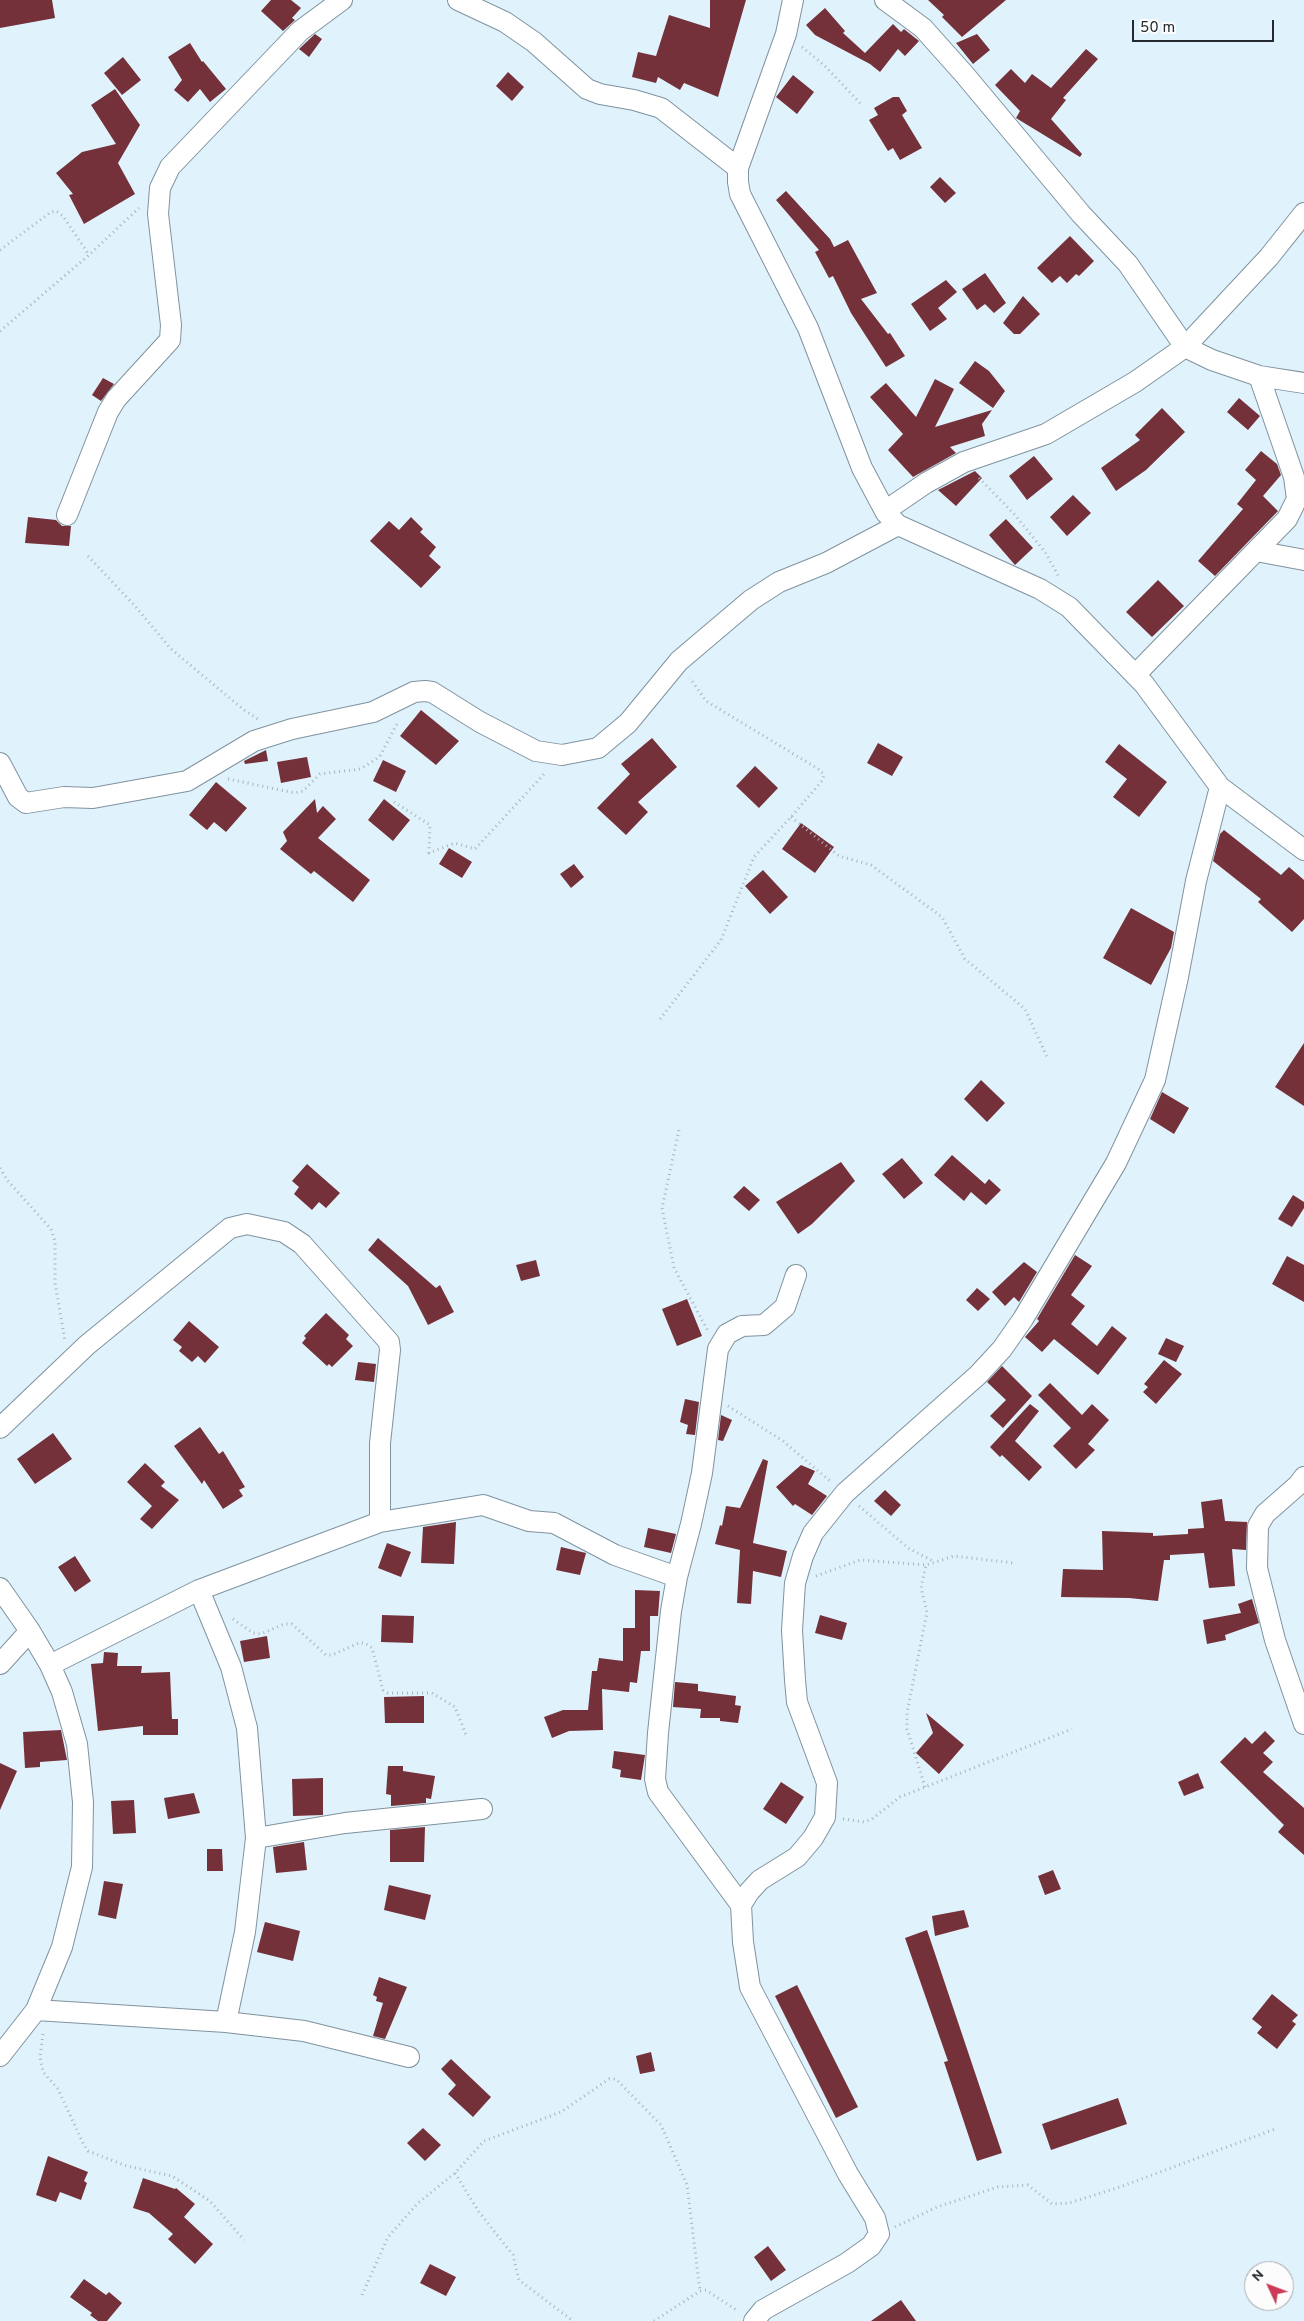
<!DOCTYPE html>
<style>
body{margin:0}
#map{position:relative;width:1304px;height:2321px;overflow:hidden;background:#e0f2fc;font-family:Overpass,sans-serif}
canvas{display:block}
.north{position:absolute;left:1244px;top:2261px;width:50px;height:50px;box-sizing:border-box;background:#fcfcfc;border:1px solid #a5a8aa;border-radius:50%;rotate:313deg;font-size:14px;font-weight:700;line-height:20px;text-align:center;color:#232b30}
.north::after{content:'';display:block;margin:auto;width:18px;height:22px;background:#cb3b57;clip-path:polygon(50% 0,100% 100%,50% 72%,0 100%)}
.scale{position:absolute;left:1132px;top:20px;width:142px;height:22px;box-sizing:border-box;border:2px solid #232b30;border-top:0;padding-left:6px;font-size:15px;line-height:18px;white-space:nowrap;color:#232b30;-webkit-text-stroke:4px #fcfcfc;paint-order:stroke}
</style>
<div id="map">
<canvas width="1304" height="2321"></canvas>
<div class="north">N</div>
<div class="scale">50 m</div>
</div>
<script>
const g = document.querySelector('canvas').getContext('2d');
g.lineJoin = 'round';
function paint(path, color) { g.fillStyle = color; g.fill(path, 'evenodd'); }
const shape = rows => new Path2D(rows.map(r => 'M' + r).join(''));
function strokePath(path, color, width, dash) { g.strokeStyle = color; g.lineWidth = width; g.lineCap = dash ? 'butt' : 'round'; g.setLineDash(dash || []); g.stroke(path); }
const building = shape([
 [0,0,52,0,55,18,0,28],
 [271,0,291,0,301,8,292,18,295,20,283,31,261,11],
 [710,0,746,0,718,97,684,83,680,90,658,77,656,83,632,77,638,52,656,56,669,15,710,28],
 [928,0,1006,0,962,37,942,17,944,15],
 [825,8,845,31,843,33,865,53,893,24,901,32,904,29,919,41,905,56,898,49,880,72,870,64,815,35,806,25],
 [315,34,322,39,309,57,299,49],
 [977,34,990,50,973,64,956,43],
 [190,43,202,62,203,61,226,89,210,102,200,89,188,102,174,90,182,80,168,57],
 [1086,49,1098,59,1063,98,1066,100,1051,119,1082,154,1080,157,1016,118,1020,111,995,85,1011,69,1025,83,1032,74,1051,88],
 [123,57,141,80,122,95,104,73],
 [508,72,524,87,512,101,496,86],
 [793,75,814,92,797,114,776,97],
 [115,89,140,125,118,163,135,194,84,224,69,195,73,194,56,173,82,152,116,144,91,105],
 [893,97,899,97,907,111,902,115,922,148,900,160,893,148,888,151,869,120,878,115,874,108],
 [940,177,956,193,945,203,930,187],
 [786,191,830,239,834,247,848,240,877,293,861,299,888,334,890,333,905,356,886,367,851,313,833,276,829,278,815,252,819,250,776,200],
 [1070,236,1094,261,1079,276,1076,274,1067,283,1060,276,1052,283,1037,268],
 [985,273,1006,303,994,313,985,304,977,310,962,289],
 [946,280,957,292,938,308,947,319,930,331,911,304],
 [1023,296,1040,314,1020,334,1014,334,1003,323],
 [975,361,989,371,1005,391,993,408,959,383],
 [103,378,114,384,101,401,92,395],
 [935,379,954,389,935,427,992,410,982,424,985,436,950,447,956,453,913,477,888,450,903,434,870,397,886,383,916,417],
 [1239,398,1260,416,1248,430,1227,412],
 [1162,408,1185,432,1146,470,1116,491,1101,468,1140,440,1135,435],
 [1261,451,1277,464,1281,475,1263,496,1278,511,1215,576,1198,561,1243,509,1237,504,1256,480,1245,470],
 [1034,456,1053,479,1027,500,1009,476],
 [975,471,982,478,956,506,938,490],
 [1073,495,1091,513,1067,536,1050,517],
 [28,517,56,520,62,526,71,526,69,546,25,543],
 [411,517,423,529,420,532,436,547,429,556,441,567,421,588,370,541,389,521,399,530],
 [1006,519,1033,548,1015,565,989,535],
 [1158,580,1184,606,1152,637,1126,612],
 [421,710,459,741,436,765,400,736],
 [652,738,677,767,638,802,648,812,626,835,597,808,630,774,621,764],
 [878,743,903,757,892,776,867,763],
 [1119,744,1167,782,1139,817,1113,797,1127,779,1105,762],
 [266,750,268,761,245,764,244,761],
 [307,757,311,777,281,783,277,762],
 [383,760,406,771,396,792,373,781],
 [755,766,778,788,759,808,736,786],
 [216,782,247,808,226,832,214,822,207,830,189,815],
 [315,799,317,813,323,806,336,819,318,838,370,880,353,902,314,871,311,874,280,849,287,841,283,832],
 [384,799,410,820,393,841,368,820],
 [801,823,834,847,815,873,782,849],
 [1224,830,1281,875,1289,867,1304,880,1304,919,1292,932,1258,902,1261,899,1213,861,1220,834],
 [449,848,472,862,462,878,439,864],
 [574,864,584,877,571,888,560,874],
 [763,870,788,897,770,914,745,886],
 [1131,908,1174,932,1171,948,1151,985,1103,958],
 [1304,1043,1304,1106,1275,1087],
 [981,1080,1005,1103,987,1122,964,1099],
 [1162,1092,1189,1108,1174,1134,1150,1119],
 [952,1155,985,1184,989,1179,1001,1190,986,1205,971,1192,964,1201,934,1175],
 [902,1158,923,1183,904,1199,882,1174],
 [841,1162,855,1181,812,1224,798,1234,776,1202],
 [307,1164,340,1193,326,1208,319,1202,312,1210,294,1194,299,1187,292,1181],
 [744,1186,760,1200,749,1211,733,1197],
 [1293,1195,1304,1202,1304,1208,1292,1227,1278,1219],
 [378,1238,436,1288,440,1285,454,1312,428,1325,408,1286,368,1250],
 [1075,1255,1092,1266,1071,1295,1085,1306,1071,1324,1097,1346,1112,1326,1127,1338,1098,1375,1054,1339,1042,1352,1025,1337,1039,1321,1037,1319],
 [1287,1256,1304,1265,1304,1302,1272,1284],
 [536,1260,540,1276,521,1281,516,1265],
 [1024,1262,1037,1272,1019,1302,1014,1297,1005,1306,992,1292],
 [977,1288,990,1299,978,1311,966,1300],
 [687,1299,702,1336,677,1346,662,1309],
 [326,1313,349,1335,346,1339,353,1346,332,1367,329,1364,327,1366,302,1343,306,1338,304,1336],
 [189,1321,219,1347,205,1363,198,1356,192,1362,179,1351,182,1347,173,1340],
 [1166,1338,1184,1346,1176,1362,1158,1354],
 [1164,1360,1182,1374,1156,1404,1143,1392,1148,1387,1144,1384],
 [358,1362,376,1364,374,1382,355,1380],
 [1002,1366,1032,1396,1003,1428,990,1416,1006,1400,987,1382],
 [1050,1383,1082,1415,1092,1404,1109,1420,1088,1444,1095,1450,1076,1469,1053,1446,1071,1428,1038,1395],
 [685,1399,699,1402,695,1435,686,1434,688,1425,680,1422],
 [1030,1404,1039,1411,1015,1441,1042,1467,1029,1481,1002,1455,1000,1457,990,1447],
 [721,1415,732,1420,723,1441,718,1440],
 [200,1427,219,1454,223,1451,245,1487,239,1490,243,1496,223,1509,204,1480,202,1484,174,1446],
 [53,1433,72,1459,35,1484,17,1459],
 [763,1459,768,1461,753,1543,787,1551,781,1577,753,1571,751,1604,737,1603,740,1550,715,1544,720,1525,722,1526,726,1506,740,1508],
 [145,1463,165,1482,161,1486,179,1500,152,1529,140,1519,152,1506,127,1482],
 [801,1465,815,1471,808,1484,827,1496,812,1515,795,1504,793,1506,776,1487],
 [885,1490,901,1505,891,1516,874,1501],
 [1222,1499,1225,1521,1247,1522,1246,1550,1232,1549,1235,1586,1209,1588,1204,1553,1170,1555,1170,1560,1164,1560,1158,1601,1129,1598,1061,1597,1063,1569,1103,1570,1102,1531,1153,1533,1153,1536,1188,1534,1188,1529,1204,1528,1201,1502],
 [456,1522,454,1564,421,1563,423,1527],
 [648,1528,676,1534,671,1553,644,1547],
 [387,1543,411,1552,401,1577,378,1568],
 [561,1547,586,1553,580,1575,556,1570],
 [75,1556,91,1581,75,1592,58,1567],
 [635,1590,660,1591,658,1616,650,1616,650,1651,641,1651,637,1683,630,1682,629,1692,602,1689,603,1730,569,1731,552,1738,544,1717,563,1710,588,1710,592,1671,597,1671,599,1658,623,1661,623,1628,635,1628],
 [1252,1599,1259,1623,1225,1635,1226,1640,1207,1644,1203,1620,1241,1613,1238,1604],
 [382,1615,414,1616,413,1643,381,1642],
 [820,1615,847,1623,842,1640,815,1633],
 [267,1636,270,1658,244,1662,240,1641],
 [104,1652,118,1653,117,1666,142,1666,141,1673,170,1672,172,1719,178,1719,178,1735,143,1735,143,1726,98,1731,91,1664,103,1663],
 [675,1682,698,1684,698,1691,736,1696,735,1705,741,1706,738,1723,720,1721,720,1718,700,1718,701,1709,673,1707],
 [424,1696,424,1723,385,1723,384,1697],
 [926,1713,964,1745,939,1774,916,1753,933,1733],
 [61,1730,67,1760,40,1762,40,1767,25,1768,23,1732],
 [1265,1731,1275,1741,1263,1753,1273,1762,1263,1772,1304,1808,1304,1855,1278,1832,1284,1825,1220,1762,1245,1737,1252,1744],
 [614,1751,645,1755,641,1780,620,1777,621,1770,612,1768],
 [0,1763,17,1771,0,1810],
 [388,1766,403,1766,403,1771,435,1776,431,1799,426,1798,426,1803,391,1806,391,1795,386,1794],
 [1198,1773,1204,1788,1184,1796,1178,1782],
 [323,1778,323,1815,293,1816,292,1779],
 [781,1782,804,1797,786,1824,763,1809],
 [194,1793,200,1813,168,1819,164,1798],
 [134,1800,136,1833,113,1834,111,1801],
 [425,1827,424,1862,390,1862,390,1830],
 [304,1842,307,1870,276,1873,273,1847],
 [207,1849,222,1849,223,1871,207,1871],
 [1053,1870,1061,1889,1045,1895,1038,1876],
 [104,1881,123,1884,116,1919,98,1915],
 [389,1885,431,1895,425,1920,384,1910],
 [964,1910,969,1927,935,1936,932,1916],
 [265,1922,300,1931,293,1961,257,1952],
 [927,1930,1002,2153,977,2161,944,2062,948,2061,905,1938],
 [379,1977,407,1987,385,2039,373,2036,383,2003,376,2001,377,1997,373,1995],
 [797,1985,858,2107,836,2118,775,1996],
 [1272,1994,1298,2015,1292,2021,1296,2024,1277,2049,1257,2033,1262,2027,1252,2019],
 [651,2052,655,2071,640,2074,636,2056],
 [451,2059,491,2097,473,2117,448,2094,456,2085,441,2069],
 [1118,2098,1127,2124,1051,2150,1042,2124],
 [423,2128,441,2145,425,2161,407,2143],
 [48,2156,88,2172,84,2181,87,2183,81,2200,60,2192,56,2202,36,2195],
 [143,2178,175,2189,176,2188,195,2204,184,2217,213,2244,195,2264,168,2239,173,2234,149,2213,133,2208],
 [768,2246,786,2270,771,2281,754,2257],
 [430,2264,456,2277,446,2296,420,2283],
 [84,2279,106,2295,109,2292,122,2303,107,2321,98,2321,90,2315,92,2313,70,2297],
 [901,2300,916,2321,871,2321]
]);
const path = shape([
 [802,47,825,66,861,104],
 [0,250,51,212,56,211,63,216,89,255],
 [0,331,89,255,139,208],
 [979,478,1015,515,1045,552,1059,577],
 [88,556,135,606,171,649,244,710,258,719],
 [228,779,295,793,303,791,320,774,360,769,375,760,380,756,398,722],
 [394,802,430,825,429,853,455,843,475,849,546,772],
 [791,817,839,856,871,865,942,917,965,959,1025,1009,1047,1057],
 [660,1019,721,940,754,857,791,817,822,781,824,775,820,770,706,701,690,678],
 [679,1130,662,1208,674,1268,708,1331],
 [0,1168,7,1180,51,1229,55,1241,55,1283,65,1341],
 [728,1406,783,1441,830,1481],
 [859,1506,908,1548,935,1562],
 [816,1576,860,1560,926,1565,954,1556,1014,1563],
 [233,1619,253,1633,261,1634,284,1624,292,1624,326,1655,332,1655,359,1643,365,1643,372,1648,383,1690,388,1693,432,1693,455,1707,466,1735],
 [925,1787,907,1729,907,1713,927,1612,921,1588,926,1565],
 [843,1819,864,1822,872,1819,900,1797,1072,1729],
 [43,2034,40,2057,43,2072,58,2089,83,2143,88,2151,127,2166,172,2176,210,2201,244,2240],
 [455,2173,479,2212,513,2255,519,2280,573,2321],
 [895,2227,937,2207,998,2187,1028,2185,1052,2204,1069,2203,1120,2187,1275,2129],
 [362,2295,388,2237,418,2203,455,2173,484,2141,561,2112,609,2079,616,2079,661,2125,687,2185,700,2291],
 [654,2321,700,2291,706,2290,738,2311]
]);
const minor = shape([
 [458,0,505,22,534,42,587,89,600,94,634,100,661,108,738,168],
 [793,0,786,34,738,168,738,182,740,194,808,328,862,468,886,513,898,525,1040,589,1069,607,1144,684,1220,787,1304,850],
 [885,0,923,28,964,74,1081,214,1128,264,1185,347,1212,360,1259,376,1304,383],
 [885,511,926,483,964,462,1046,434,1135,382,1185,347,1269,257,1304,213],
 [67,515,108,412,116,399,170,340,171,325,158,214,160,188,170,167,300,31,342,0],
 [1256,551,1304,560],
 [1135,675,1287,519,1297,499,1294,477,1259,376],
 [0,763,18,797,26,803,64,797,93,798,187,781,254,741,292,729,373,712,414,692,425,691,432,692,480,722,536,751,562,755,598,748,628,723,679,661,751,600,779,582,826,563,898,525],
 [0,1428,87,1345,230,1228,247,1224,284,1232,302,1244,389,1342,390,1350,380,1443,380,1522],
 [1304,1477,1298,1485,1265,1514,1258,1526,1257,1568,1275,1640,1304,1724],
 [0,1588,30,1631,50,1665,62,1692,77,1744,83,1802,82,1867,62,1947,36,2010,0,2056],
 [199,1590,231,1667,247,1728,256,1838,245,1932,226,2022],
 [0,1664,30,1631],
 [50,1665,199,1590,380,1522,483,1505,529,1521,554,1523,615,1555,677,1577],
 [256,1838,345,1823,482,1809],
 [741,1905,658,1792,655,1779,658,1733,671,1611,677,1577,691,1524,702,1473,718,1349,727,1334,742,1326,764,1325,785,1307,796,1275],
 [36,2010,226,2022,304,2031,409,2057],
 [754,2321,763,2310,847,2263,871,2246,879,2234,875,2218,848,2174,750,1987,743,1942,741,1905,749,1892,760,1880,797,1857,813,1838,825,1817,827,1783,797,1702,795,1680,792,1630,795,1583,803,1556,813,1533,845,1493,978,1375,1002,1349,1023,1319,1116,1163,1155,1080,1178,977,1196,881,1220,787]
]);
paint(building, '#74313a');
strokePath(minor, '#7f939f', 22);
strokePath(path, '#a6b5bd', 3, [1, 4]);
strokePath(minor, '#fff', 20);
</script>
